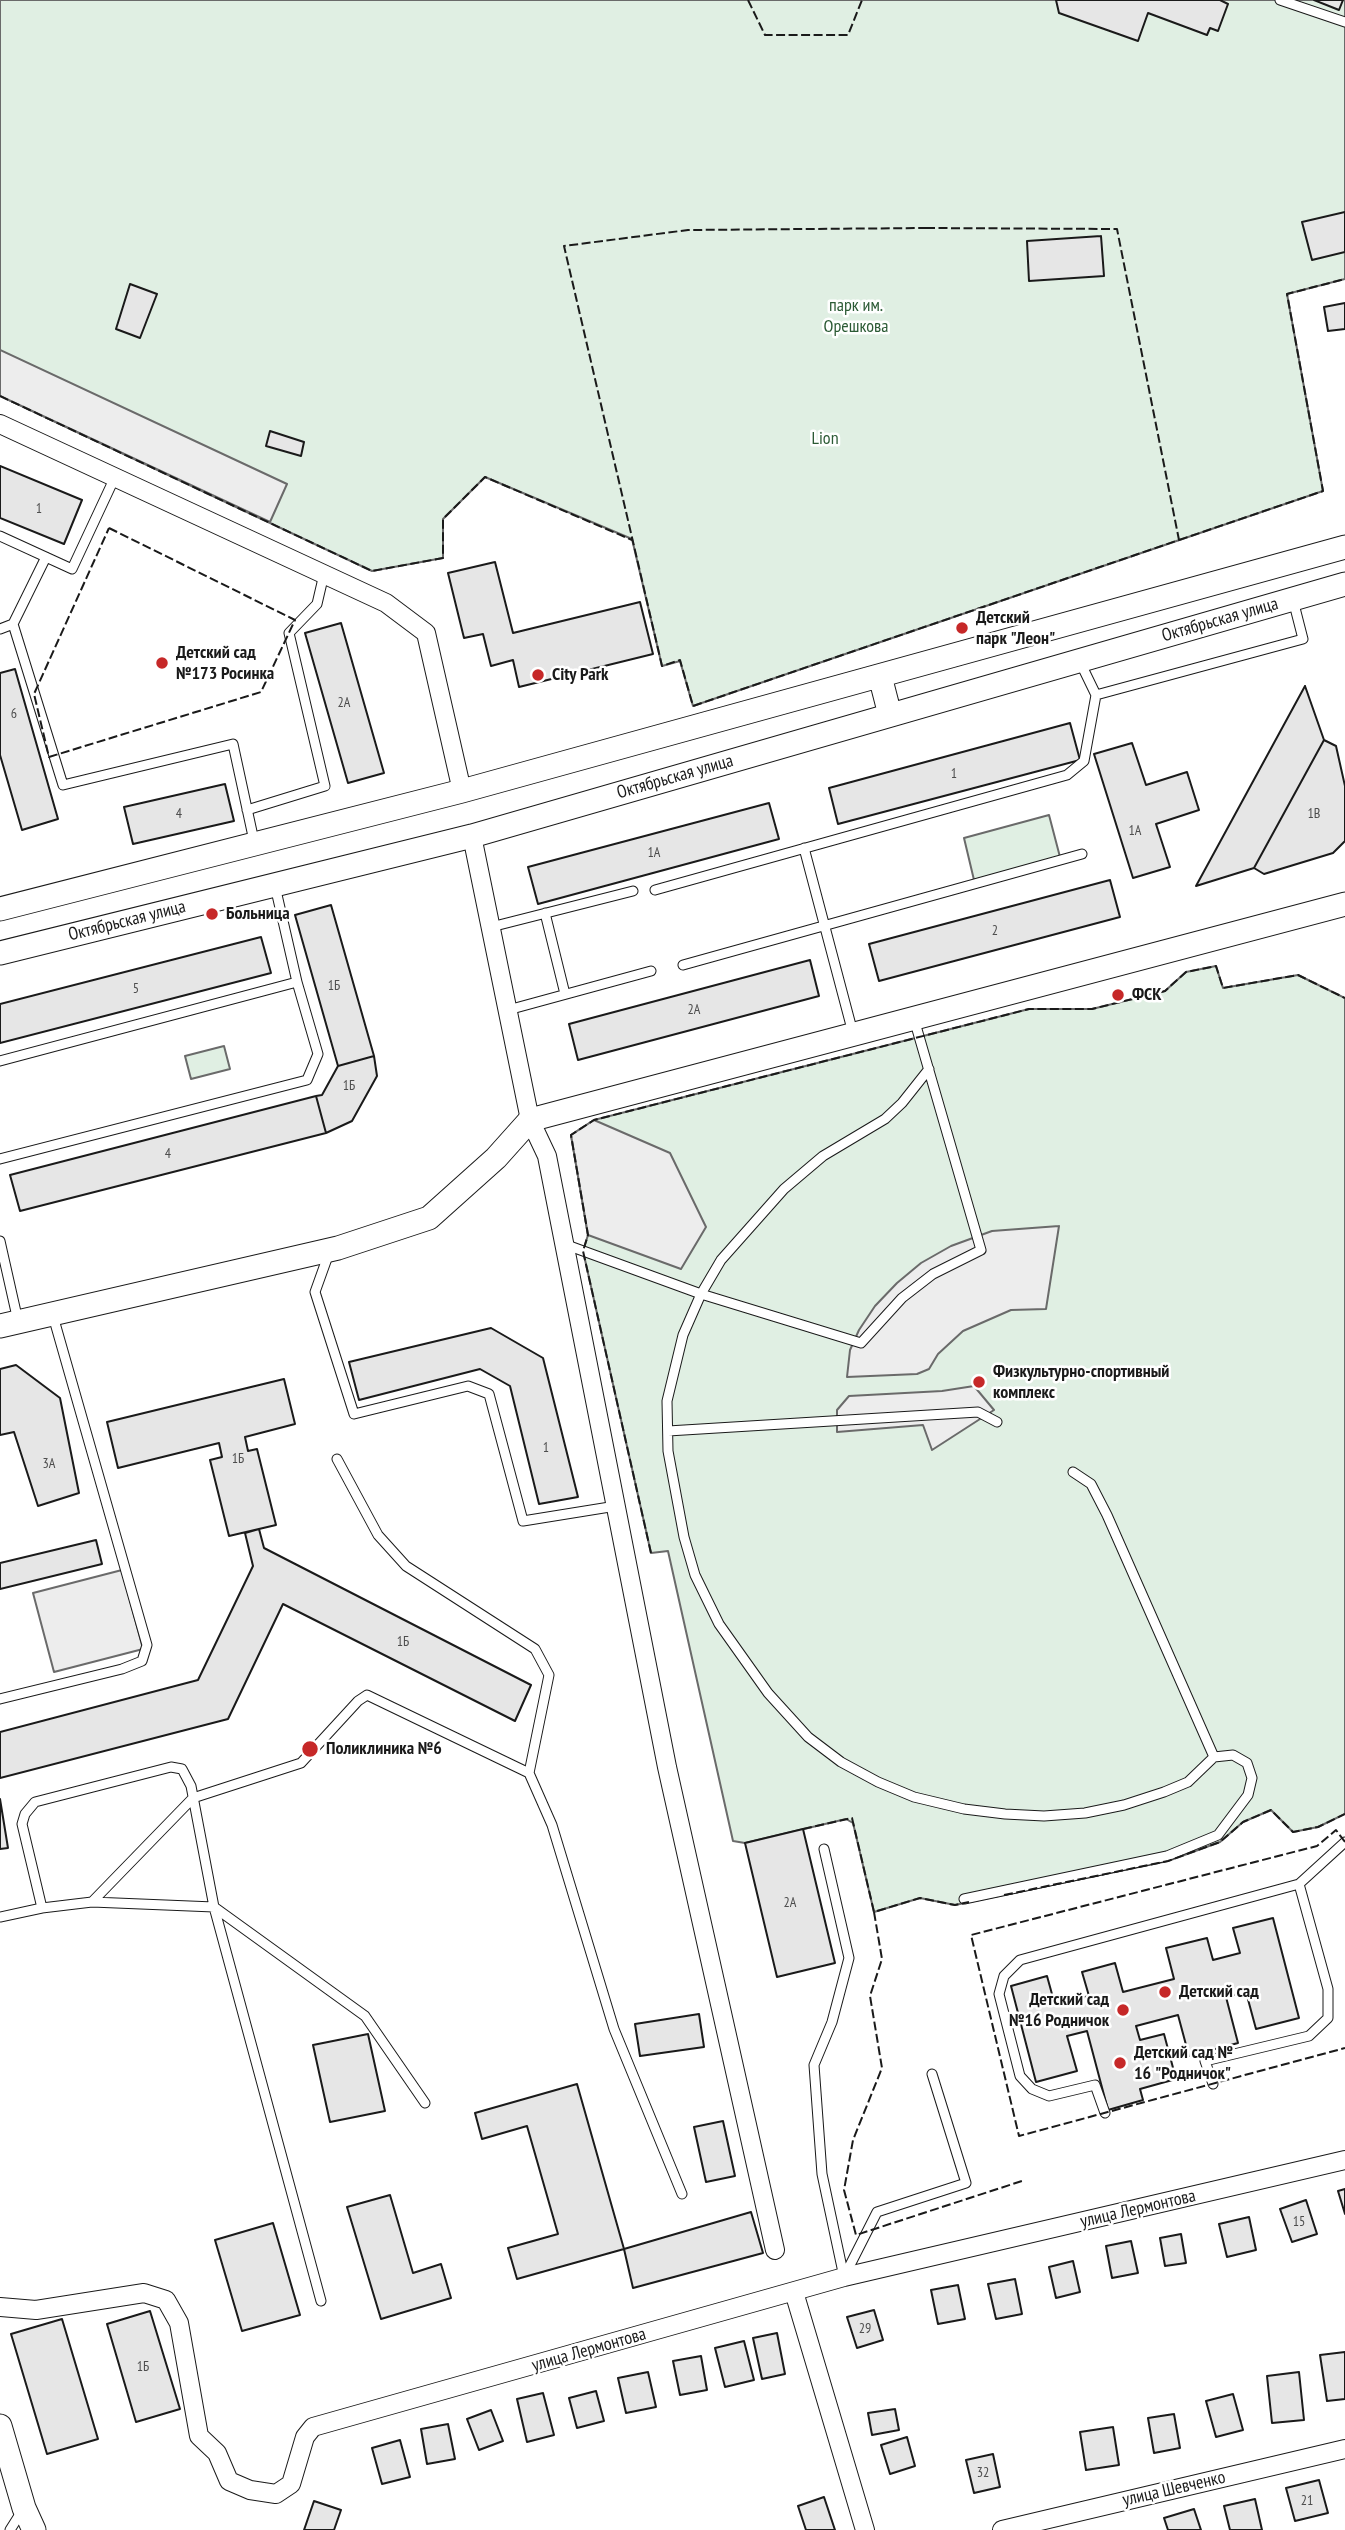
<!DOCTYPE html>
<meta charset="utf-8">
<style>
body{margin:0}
canvas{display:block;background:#fff}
</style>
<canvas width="1345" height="2530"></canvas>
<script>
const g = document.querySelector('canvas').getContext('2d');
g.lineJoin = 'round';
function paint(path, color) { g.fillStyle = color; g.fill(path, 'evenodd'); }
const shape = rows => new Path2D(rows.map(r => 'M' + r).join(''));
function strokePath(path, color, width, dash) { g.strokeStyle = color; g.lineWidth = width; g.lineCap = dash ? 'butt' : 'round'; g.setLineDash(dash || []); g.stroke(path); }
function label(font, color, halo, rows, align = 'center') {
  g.font = font + ' "PT Sans Narrow",sans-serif'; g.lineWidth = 5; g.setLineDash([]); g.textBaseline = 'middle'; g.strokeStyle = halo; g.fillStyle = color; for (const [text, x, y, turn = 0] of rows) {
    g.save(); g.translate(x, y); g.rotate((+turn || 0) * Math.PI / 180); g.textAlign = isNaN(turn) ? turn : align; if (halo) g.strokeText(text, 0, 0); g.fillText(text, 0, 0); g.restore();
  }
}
const green = shape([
 [0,0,1345,0,1345,279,1287,294,1323,491,693,706,680,661,662,666,632,539,485,477,443,519,443,558,372,571,0,396,0,0],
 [1049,815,1060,857,974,880,964,838,1049,815],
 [1216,966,1223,988,1298,975,1345,998,1345,1814,1318,1827,1293,1832,1271,1810,1243,1822,1220,1842,1168,1861,955,1905,920,1898,874,1912,853,1823,846,1819,745,1843,733,1841,668,1551,651,1553,583,1251,588,1235,571,1135,594,1120,1029,1009,1092,1009,1165,991,1186,972,1216,966],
 [224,1046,230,1069,191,1079,185,1056,224,1046]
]);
const parking = shape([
 [0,350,287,484,270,522,0,396,0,350],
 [594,1120,670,1153,706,1227,681,1269,588,1235,571,1135,594,1120],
 [1059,1226,1046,1309,1011,1310,963,1331,938,1354,929,1369,917,1374,847,1377,850,1350,859,1330,875,1306,897,1283,921,1263,951,1246,992,1231,1059,1226],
 [974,1386,994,1410,932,1450,923,1425,837,1432,837,1410,849,1396,942,1391,974,1386],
 [122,1570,143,1649,54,1672,33,1593,122,1570]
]);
const building = shape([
 [1056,0,1220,0,1228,4,1218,31,1210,28,1207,35,1148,13,1138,41,1059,13,1056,0],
 [1314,0,1343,0,1339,10,1314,0],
 [1345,212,1345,252,1312,260,1302,222,1345,212],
 [1101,236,1104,276,1029,281,1027,241,1101,236],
 [130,284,157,294,140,338,116,329,130,284],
 [1345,303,1345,329,1328,331,1324,307,1345,303],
 [270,431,304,442,301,456,266,446,270,431],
 [0,466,82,500,64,544,0,518,0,466],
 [495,562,513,633,640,602,653,654,519,687,513,660,491,666,483,634,464,638,448,573,495,562],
 [341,623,384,773,348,783,305,633,341,623],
 [15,669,58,819,22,830,0,755,0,673,15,669],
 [1305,686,1324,740,1254,868,1196,886,1305,686],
 [1070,723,1080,760,838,824,829,788,1070,723],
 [1324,740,1336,746,1345,786,1345,841,1333,853,1264,874,1254,868,1324,740],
 [1132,743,1146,785,1187,772,1199,810,1156,824,1170,867,1133,878,1094,754,1132,743],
 [225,784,234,821,133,844,124,807,225,784],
 [769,803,779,839,538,904,528,867,769,803],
 [1110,880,1120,917,879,981,869,944,1110,880],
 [331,905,374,1056,338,1066,295,915,331,905],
 [261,937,271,973,0,1043,0,1004,261,937],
 [810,960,819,996,578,1060,569,1024,810,960],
 [374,1056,377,1076,352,1121,326,1133,316,1096,322,1095,338,1066,374,1056],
 [316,1096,326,1133,20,1211,10,1175,316,1096],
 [491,1328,543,1358,578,1497,539,1504,510,1386,480,1369,359,1400,349,1362,491,1328],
 [16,1365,60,1398,79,1493,38,1506,14,1432,0,1435,0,1369,16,1365],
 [284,1379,295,1424,245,1437,248,1451,257,1449,276,1525,229,1536,210,1460,222,1457,219,1443,118,1468,107,1422,284,1379],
 [259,1529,264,1548,531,1685,515,1721,283,1604,228,1719,0,1778,0,1732,198,1680,253,1566,245,1533,259,1529],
 [96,1540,102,1564,0,1589,0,1563,96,1540],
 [0,1799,8,1848,0,1849,0,1799],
 [803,1829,835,1963,777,1977,745,1843,803,1829],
 [1273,1918,1299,2018,1256,2029,1246,1992,1226,1997,1238,2043,1189,2056,1178,2015,1136,2026,1140,2040,1164,2034,1176,2079,1140,2089,1143,2100,1108,2110,1087,2031,1067,2036,1077,2071,1036,2082,1011,1986,1047,1976,1055,2005,1089,1996,1082,1972,1115,1963,1123,1992,1174,1979,1166,1948,1207,1938,1213,1960,1240,1953,1233,1928,1273,1918],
 [699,2014,704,2047,640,2056,635,2024,699,2014],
 [368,2034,385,2111,330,2122,313,2045,368,2034],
 [577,2084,624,2249,517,2279,508,2248,558,2234,527,2126,482,2139,475,2113,577,2084],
 [723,2121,735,2176,706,2182,694,2127,723,2121],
 [1345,2189,1345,2214,1338,2191,1345,2189],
 [390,2195,413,2273,441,2264,451,2298,381,2319,347,2207,390,2195],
 [1306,2200,1317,2234,1292,2242,1280,2209,1306,2200],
 [751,2212,763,2253,633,2288,624,2249,751,2212],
 [1249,2217,1256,2250,1227,2257,1219,2224,1249,2217],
 [273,2223,300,2315,242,2331,215,2240,273,2223],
 [1181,2234,1186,2263,1165,2266,1160,2238,1181,2234],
 [1131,2241,1138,2273,1112,2278,1106,2246,1131,2241],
 [1073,2261,1080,2292,1056,2298,1049,2267,1073,2261],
 [1015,2279,1022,2314,996,2319,988,2284,1015,2279],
 [958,2285,965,2319,938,2324,931,2290,958,2285],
 [874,2310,883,2340,857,2348,847,2317,874,2310],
 [150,2311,180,2409,136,2422,107,2324,150,2311],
 [62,2319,98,2439,47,2454,11,2334,62,2319],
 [777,2333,785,2374,762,2379,753,2338,777,2333],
 [744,2341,754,2380,725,2387,715,2348,744,2341],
 [1345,2352,1345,2399,1327,2401,1320,2355,1345,2352],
 [701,2356,707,2390,680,2395,673,2361,701,2356],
 [648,2372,656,2407,626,2413,618,2378,648,2372],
 [1299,2372,1304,2420,1272,2423,1267,2376,1299,2372],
 [596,2391,604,2421,577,2428,569,2398,596,2391],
 [543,2393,554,2435,527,2442,517,2399,543,2393],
 [1233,2394,1243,2430,1216,2437,1206,2401,1233,2394],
 [895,2409,899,2430,872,2435,868,2413,895,2409],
 [491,2410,503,2441,479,2450,467,2419,491,2410],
 [1174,2414,1180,2448,1154,2453,1148,2418,1174,2414],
 [448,2424,455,2459,427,2464,421,2429,448,2424],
 [1113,2427,1119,2465,1086,2470,1080,2432,1113,2427],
 [907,2437,915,2466,890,2474,881,2445,907,2437],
 [400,2440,410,2477,382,2484,372,2448,400,2440],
 [993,2454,1000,2487,974,2493,966,2460,993,2454],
 [1319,2480,1328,2513,1295,2521,1286,2488,1319,2480],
 [824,2497,835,2530,806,2530,798,2506,824,2497],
 [1255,2499,1262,2530,1230,2530,1224,2506,1255,2499],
 [314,2501,341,2510,334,2530,304,2530,314,2501],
 [1194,2509,1201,2530,1168,2530,1164,2518,1194,2509]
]);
const service = shape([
 [1280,0,1345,22],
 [0,536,72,569,115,477],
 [13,624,63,785,233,744,254,841],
 [0,629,13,624,46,557],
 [1080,662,1096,695],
 [247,810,325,786,289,633,317,604,324,574],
 [804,848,853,1033],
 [655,890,1067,775,1084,761,1096,695,1303,639,1293,600],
 [545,913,565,994],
 [491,927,633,891],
 [683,965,1082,854],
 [508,1010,651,971],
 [0,1061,297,982,275,886],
 [929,1069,902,1103,885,1119,823,1156,784,1189,721,1260,701,1294,683,1335,667,1401,668,1451,684,1537,695,1575,719,1624,768,1693,808,1737,841,1762,878,1782,914,1797,964,1809,1005,1814,1044,1816,1085,1813,1124,1805,1164,1792,1188,1782,1214,1757,1107,1515,1091,1484,1073,1472],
 [0,1159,307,1080,318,1054,297,982],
 [0,1241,18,1321],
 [564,1244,701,1294,861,1343,902,1298,933,1274,981,1250,914,1019],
 [329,1253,315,1292,354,1414,468,1386,489,1394,523,1521,616,1506],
 [668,1431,978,1412,997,1422],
 [0,1699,122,1669,142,1661,147,1645,53,1316],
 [529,1773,552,1825,614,2029,682,2194],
 [824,1849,849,1958,832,2022,814,2065,822,2174,844,2277],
 [964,1899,1167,1856,1218,1835,1248,1795,1252,1778,1247,1763,1233,1755,1214,1757],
 [92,1902,193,1798,301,1763,358,1701,367,1695,529,1773,549,1675,535,1649,406,1566,378,1535,337,1459],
 [42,1908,22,1824,25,1814,35,1802,171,1767,182,1769,191,1786,214,1907,321,2301],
 [0,1917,42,1908,92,1902,214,1907,365,2016,425,2103],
 [1213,2084,1205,2061,1309,2036,1328,2018,1328,1989,1299,1884],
 [1105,2113,1095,2085,1049,2096,1032,2089,1020,2076,999,1994,1004,1976,1020,1960,1299,1884,1345,1842],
 [845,2275,877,2212,966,2183,932,2074],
 [10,2530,22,2511]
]);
const minor = shape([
 [0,424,386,603,426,633,462,791],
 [472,836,530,1120,547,1156,667,1767,775,2250],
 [794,2292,865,2530],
 [0,2307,36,2310,144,2293,166,2300,179,2323,199,2436,217,2453,229,2481,250,2490,276,2494,291,2484,305,2437,313,2427,844,2277,1345,2160],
 [1002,2530,1345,2449]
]);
const tertiary = shape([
 [880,676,890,715],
 [0,909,462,791,1345,547],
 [0,953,472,836,1345,584],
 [0,1326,338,1248,429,1218,496,1158,530,1120,1345,904],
 [0,2426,24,2508,34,2530]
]);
const fence = shape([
 [748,0,765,35,848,35,862,0],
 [926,228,1117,229,1179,540,693,706,680,660,662,666,564,246,688,230,926,228],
 [0,396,372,571,443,558,443,519,485,477,632,540],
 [109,528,295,620,261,692,49,757,34,694,109,528],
 [1179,540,1323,491,1287,294,1345,279],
 [651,1553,583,1251,588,1235,571,1135,594,1120,1029,1009,1092,1009,1165,991,1186,972,1216,966,1223,988,1298,975,1345,998],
 [803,1829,852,1818,874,1912,920,1898,955,1905,969,1902],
 [1345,1842,1336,1830,1317,1846,971,1935,1019,2136,1345,2048],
 [1004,1895,1168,1861,1220,1842,1243,1822,1271,1810,1293,1832,1318,1827,1345,1814],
 [874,1912,882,1959,870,1996,882,2068,853,2140,844,2190,856,2235,1022,2181]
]);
const markers = [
 [962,628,7,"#c62828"],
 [162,663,7,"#c62828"],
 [538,675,7,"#c62828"],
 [212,914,7,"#c62828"],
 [1118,995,7,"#c62828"],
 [979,1382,7,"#c62828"],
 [310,1749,9,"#c62828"],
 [1165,1992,7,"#c62828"],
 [1123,2010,7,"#c62828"],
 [1120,2063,7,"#c62828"]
];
const numberNames = [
 ["1",39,509],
 ["2А",344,703],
 ["6",14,714],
 ["1",954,774],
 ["4",179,814],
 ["1В",1314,814],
 ["1А",1135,831],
 ["1А",654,853],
 ["2",995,931],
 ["1Б",334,986],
 ["5",136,989],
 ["2А",694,1010],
 ["1Б",349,1086],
 ["4",168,1154],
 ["1",546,1448],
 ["1Б",238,1459],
 ["3А",49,1464],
 ["1Б",403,1642],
 ["2А",790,1903],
 ["15",1299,2222],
 ["29",865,2329],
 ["1Б",143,2367],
 ["32",983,2473],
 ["21",1307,2501]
];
const parkNames = [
 ["парк им.",856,306],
 ["Орешкова",856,327],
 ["Lion",825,439]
];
const poiNames = [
 ["Детский",976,618],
 ["парк \"Леон\"",976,639],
 ["Детский сад",176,653],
 ["№173 Росинка",176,674],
 ["City Park",552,675],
 ["Больница",226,914],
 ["ФСК",1132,995],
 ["Физкультурно-спортивный",993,1372],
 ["комплекс",993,1393],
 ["Поликлиника №6",326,1749],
 ["Детский сад",1179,1992],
 ["Детский сад",1109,2000,"right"],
 ["№16 Родничок",1109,2021,"right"],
 ["Детский сад №",1134,2053],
 ["16 \"Родничок\"",1134,2074]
];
const streetNames = [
 ["Октябрьская улица",1220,620,-16],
 ["Октябрьская улица",675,777,-16],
 ["Октябрьская улица",127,921,-14],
 ["улица Лермонтова",1138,2209,-13],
 ["улица Лермонтова",589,2350,-16],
 ["улица Шевченко",1174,2489,-13]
];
paint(green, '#e0efe3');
strokePath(green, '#6a6a6a', 2);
paint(parking, '#ededed');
strokePath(parking, '#6a6a6a', 2);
paint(building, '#e6e6e6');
strokePath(building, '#1a1a1a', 2);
strokePath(service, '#1a1a1a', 11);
strokePath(minor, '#1a1a1a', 20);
strokePath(tertiary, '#1a1a1a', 25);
strokePath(service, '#fff', 9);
strokePath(minor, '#fff', 18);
strokePath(tertiary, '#fff', 23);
strokePath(fence, '#1a1a1a', 2, [9, 3.5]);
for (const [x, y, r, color] of markers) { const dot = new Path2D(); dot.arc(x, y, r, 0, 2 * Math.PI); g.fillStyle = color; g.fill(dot); strokePath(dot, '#fff', 2.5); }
label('14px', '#4d4d4d', null, numberNames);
label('18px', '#2b5a34', '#fff', parkNames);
label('bold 18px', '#1a1a1a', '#fff', poiNames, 'left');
label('18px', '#1a1a1a', '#fff', streetNames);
</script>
